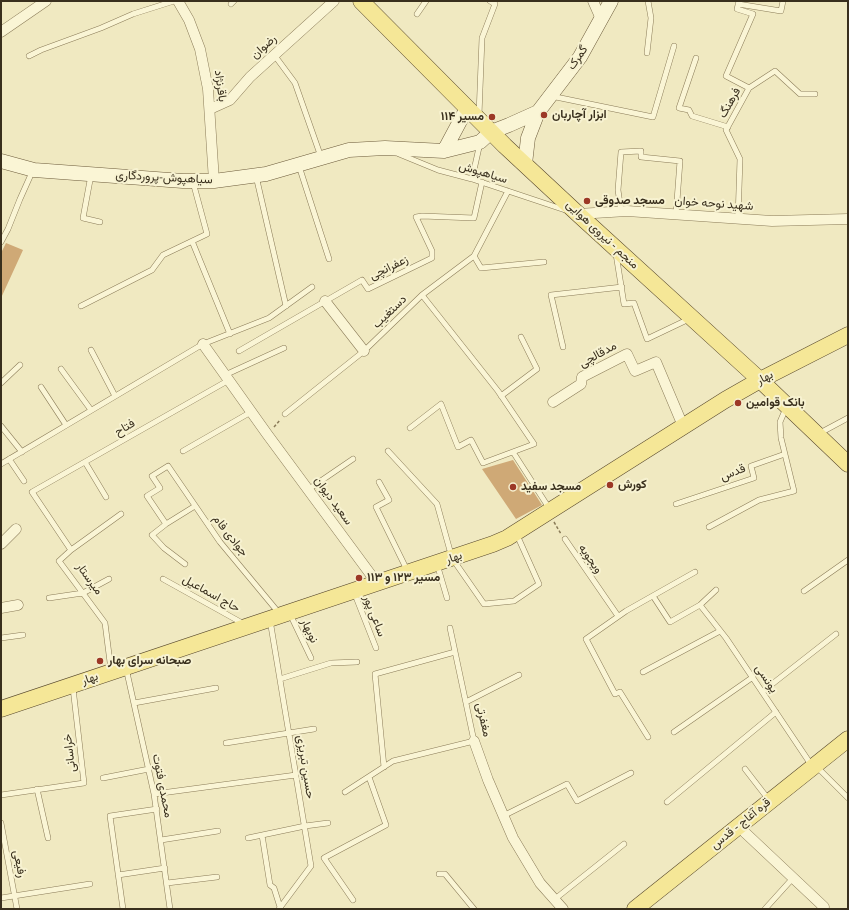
<!DOCTYPE html>
<meta charset="utf-8">
<style>
body{margin:0}
#map{position:relative;width:849px;height:910px;overflow:hidden;background:#f0e9c1;font-family:"Source Serif 4",serif}
canvas{display:block}
.frame{position:absolute;inset:0;border:2px solid #392f1d;pointer-events:none}
</style>
<div id="map">
<canvas width="849" height="910"></canvas>
<div class="frame"></div>
</div>
<script>
const g = document.querySelector('canvas').getContext('2d');
g.lineJoin = 'round';
function paint(path, color) { g.fillStyle = color; g.fill(path, 'evenodd'); }
const shape = rows => new Path2D(rows.map(r => 'M' + r).join(''));
function strokePath(path, color, width, dash) { g.strokeStyle = color; g.lineWidth = width; g.lineCap = dash ? 'butt' : 'round'; g.setLineDash(dash || []); g.stroke(path); }
function label(font, color, halo, rows, align = 'center') {
  g.font = font + ' "Source Serif 4",Vazirmatn,serif'; g.lineWidth = 4; g.setLineDash([]); g.textBaseline = 'middle'; g.strokeStyle = halo; g.fillStyle = color; for (const [text, x, y, turn = 0] of rows) {
    g.save(); g.translate(x, y); g.rotate((+turn || 0) * Math.PI / 180); g.textAlign = isNaN(turn) ? turn : align; if (halo) g.strokeText(text, 0, 0); g.fillText(text, 0, 0); g.restore();
  }
}
const building = shape([
 [6,243,23,250,1,298,1,253],
 [513,460,542,505,516,519,482,469]
]);
const path = shape([
 [274,427,280,420],
 [554,522,561,534]
]);
const lane = shape([
 [231,4,234,1],
 [738,4,781,11,783,1],
 [417,14,426,1],
 [647,53,651,18,648,1],
 [29,56,41,50,101,28,133,14,174,1],
 [275,56,295,83,321,157],
 [696,58,679,108,689,110,692,116,728,127],
 [749,88,775,71,800,94,815,94],
 [551,96,653,117,674,46],
 [479,115,482,38,495,4,490,1],
 [399,154,438,170,472,179,565,210],
 [299,166,329,259],
 [91,175,83,218,100,222],
 [256,176,286,306],
 [472,179,480,143],
 [621,211,618,190,621,152,641,151,641,157,680,161,676,214],
 [738,219,740,159,726,130,749,88,726,76,753,14,737,9,739,1],
 [192,241,230,334],
 [1,242,8,229,20,199,33,170],
 [616,254,624,304,634,303,647,339,689,319],
 [474,256,481,268,544,262],
 [81,306,152,270,163,255,207,234,193,182],
 [563,347,551,295,622,287],
 [91,350,115,396],
 [239,351,362,280,368,289,432,258,432,251,416,217,422,216,474,218,482,182],
 [61,369,91,410],
 [225,375,284,348],
 [1,383,20,365],
 [41,387,66,425],
 [501,396,537,369,521,337],
 [285,414,364,351,422,295,474,256,508,191],
 [1,426,22,452],
 [410,428,441,404,458,447,471,440,483,463,534,444,498,391,422,295],
 [820,433,848,418],
 [183,451,251,412],
 [388,451,437,504,452,558,484,604,514,601,539,584,517,535],
 [513,452,549,508],
 [9,459,24,481],
 [85,462,106,497],
 [1,464,203,344,269,318,312,287],
 [379,482,389,500,376,507,407,570],
 [309,489,353,459],
 [676,504,754,478,751,466,785,454],
 [166,524,147,496,160,488,152,476,168,466,220,542,279,613],
 [709,527,759,500,794,491,781,438,780,422,786,408],
 [565,539,618,616],
 [71,550,121,514],
 [185,564,164,548,152,535,166,524,195,506],
 [437,564,447,598],
 [163,579,244,624],
 [804,591,848,560],
 [354,592,376,648],
 [653,596,670,622,700,605,716,590],
 [49,598,83,593,109,579],
 [700,605,726,638,812,766],
 [290,614,311,658],
 [270,620,311,866,279,909],
 [1,638,23,635],
 [126,668,154,794,170,909],
 [111,670,105,623,59,561,71,550,32,492,229,380],
 [643,672,720,631],
 [280,679,331,663,357,662],
 [762,692,836,634],
 [466,702,519,675],
 [134,703,216,688],
 [674,732,753,677],
 [648,737,620,692,615,694,586,639,626,611,695,572],
 [226,743,314,729],
 [384,767,375,674,455,652],
 [817,767,848,798],
 [745,769,769,800],
 [103,778,149,769],
 [37,789,48,838],
 [345,792,393,761,474,741,450,628],
 [154,794,296,775],
 [1,795,84,783,73,688],
 [667,802,776,712],
 [503,816,567,784,577,801,631,773],
 [1,823,17,909],
 [262,835,270,885,274,888,280,907],
 [248,838,305,826,328,823],
 [161,840,218,831],
 [439,874,445,874,474,909],
 [118,875,165,868],
 [167,883,217,877],
 [1,898,90,884],
 [555,899,624,844],
 [353,900,324,858,386,825,369,777],
 [123,909,110,816,157,809],
 [765,909,793,878]
]);
const street = shape([
 [178,1,189,20,200,49,208,89,214,181],
 [593,1,601,19],
 [1,32,46,1],
 [210,109,230,100,250,77,334,1],
 [578,214,627,211,772,221,848,219],
 [325,301,364,351],
 [203,344,267,434,377,583],
 [553,402,581,384,582,377,627,354,635,371,656,362,683,426],
 [1,544,16,529],
 [1,608,18,605],
 [474,741,488,780,513,838,540,883,563,909],
 [738,826,824,907,822,909]
]);
const secondary = shape([
 [444,151,467,108],
 [1,161,34,170,183,181,214,181,266,174,349,150,385,148,444,151,480,142,491,132,509,125,538,112],
 [525,164,528,138,538,112,580,57,611,1]
]);
const primary = shape([
 [361,1,505,146,578,214,760,380,848,464],
 [1,709,493,544,507,538,725,400,760,380,848,335],
 [635,909,848,739]
]);
const markers = [
 [544,115,4,"#9c3826"],
 [492,117,4,"#9c3826"],
 [587,201,4,"#9c3826"],
 [738,403,4,"#9c3826"],
 [610,485,4,"#9c3826"],
 [513,487,4,"#9c3826"],
 [359,578,4,"#9c3826"],
 [100,661,4,"#9c3826"]
];
const streetNames = [
 ["رضوان",264,47,-42],
 ["گمرک",578,58,-56],
 ["باقرنژاد",220,86,82],
 ["فرهنگ",730,103,-61],
 ["سیاهپوش",483,173,17],
 ["سیاهپوش-پروردگاری",164,178,3],
 ["شهید نوحه خوان",714,204,4],
 ["منجم - نیروی هوایی",602,235,43],
 ["زعفرانچی",389,268,-26],
 ["دستغیب",390,312,-44],
 ["مدقالچی",598,355,-29],
 ["بهار",765,378,-28],
 ["فتاح",125,428,-30],
 ["قدس",733,473,-22],
 ["سعید دیوان",333,501,54],
 ["جوادی فام",230,536,52],
 ["بهار",454,558,-19],
 ["ویجویه",590,559,55],
 ["میرستار",89,579,54],
 ["حاج اسماعیل",211,594,29],
 ["ساعی پور",374,616,69],
 ["نوبهار",309,631,64],
 ["بهار",90,679,-19],
 ["یونسی",766,679,56],
 ["مغفرتی",483,720,77],
 ["خراسانی",70,753,-97],
 ["حسین تبریزی",305,767,81],
 ["محمدی فتوت",162,786,79],
 ["قره آغاج - قدس",741,824,-39],
 ["رفیعی",19,864,79]
];
const poiNames = [
 ["ابزار آچاربان",552,115],
 ["مسیر ۱۱۴",484,117,"right"],
 ["مسجد صدوقی",595,201],
 ["بانک قوامین",746,403],
 ["کورش",618,485],
 ["مسجد سفید",521,487],
 ["مسیر ۱۲۳ و ۱۱۳",367,578],
 ["صبحانه سرای بهار",108,661]
];
paint(building, '#cfa976');
strokePath(lane, '#8a7b58', 6);
strokePath(street, '#8a7b58', 11);
strokePath(secondary, '#6c5b3b', 15);
strokePath(primary, '#58482d', 17);
strokePath(path, '#8a7b58', 1.5, [3, 2]);
strokePath(lane, '#faf5d5', 5);
strokePath(street, '#faf5d5', 10);
strokePath(secondary, '#faf5d5', 14);
strokePath(primary, '#f5e797', 16);
for (const [x, y, r, color] of markers) { const dot = new Path2D(); dot.arc(x, y, r, 0, 2 * Math.PI); g.fillStyle = color; g.fill(dot); strokePath(dot, '#f7f2d1', 1.5); }
label('12px', '#392f1d', '#f7f2d1', streetNames);
label('bold 12px', '#392f1d', '#f7f2d1', poiNames, 'left');
</script>
